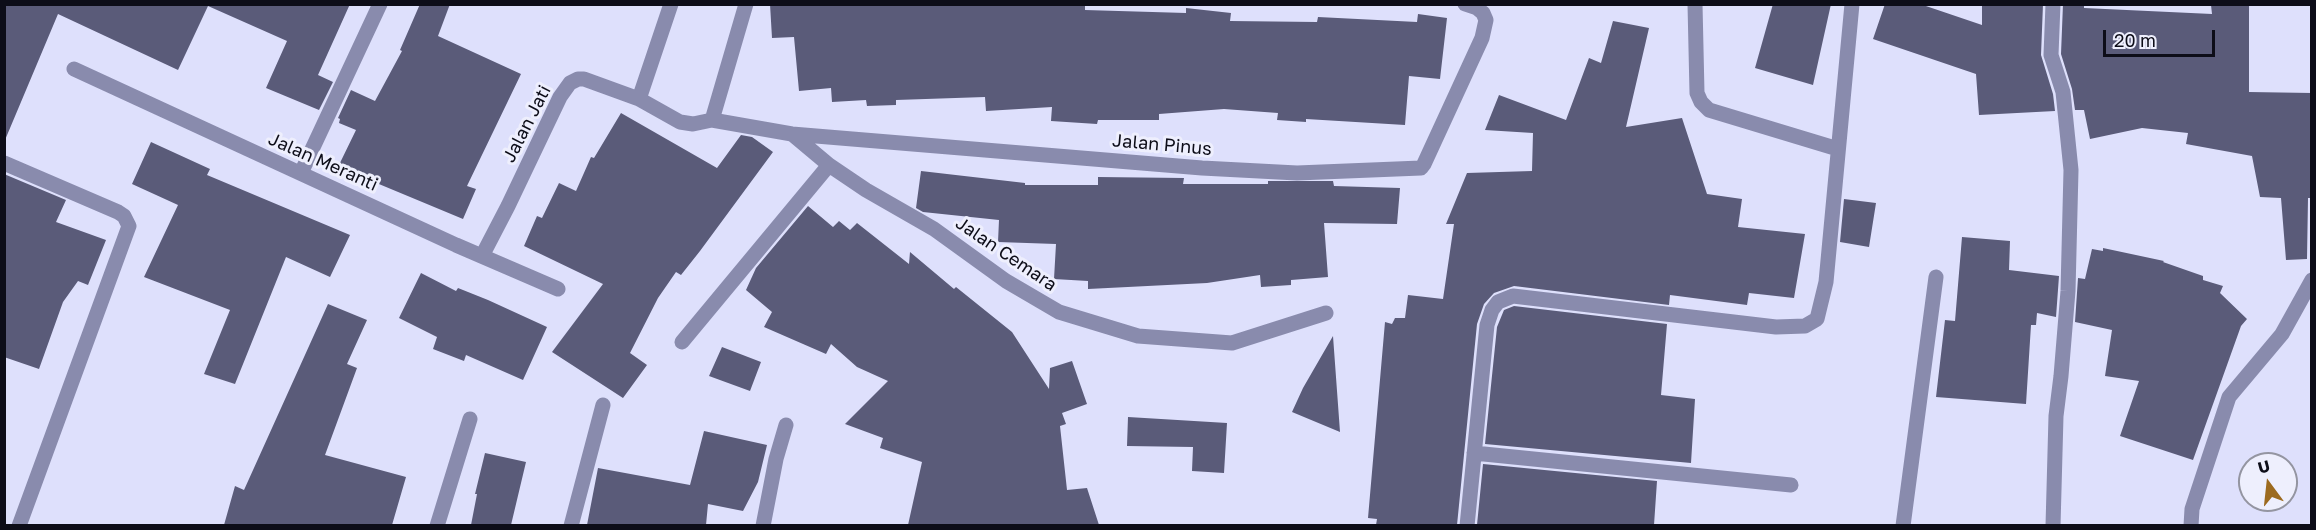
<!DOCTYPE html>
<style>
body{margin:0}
#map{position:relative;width:2316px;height:530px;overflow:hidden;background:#dee0fc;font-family:"Golos Text",sans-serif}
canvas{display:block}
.frame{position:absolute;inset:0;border:6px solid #0d0d18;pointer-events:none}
.north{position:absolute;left:2238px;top:452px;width:60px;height:60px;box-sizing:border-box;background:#eeeffd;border:2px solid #9495a1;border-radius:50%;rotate:345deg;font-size:16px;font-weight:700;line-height:24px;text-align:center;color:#0d0d18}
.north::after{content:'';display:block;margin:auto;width:21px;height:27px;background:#9c6a1f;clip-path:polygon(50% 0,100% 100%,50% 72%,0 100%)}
.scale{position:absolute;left:2103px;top:30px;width:112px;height:27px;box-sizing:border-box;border:3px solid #0d0d18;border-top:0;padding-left:8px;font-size:18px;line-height:21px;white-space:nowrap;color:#0d0d18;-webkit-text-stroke:4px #eeeffd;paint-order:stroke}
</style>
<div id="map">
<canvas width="2316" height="530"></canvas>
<div class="frame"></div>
<div class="north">U</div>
<div class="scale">20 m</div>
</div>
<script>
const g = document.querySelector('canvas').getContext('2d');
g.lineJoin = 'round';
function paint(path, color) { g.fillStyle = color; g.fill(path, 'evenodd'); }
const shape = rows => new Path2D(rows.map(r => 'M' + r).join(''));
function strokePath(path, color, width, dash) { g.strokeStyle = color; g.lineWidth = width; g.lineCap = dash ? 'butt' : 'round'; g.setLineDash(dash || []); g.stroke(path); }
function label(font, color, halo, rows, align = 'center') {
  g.font = font + ' "Golos Text",sans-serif'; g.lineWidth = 6; g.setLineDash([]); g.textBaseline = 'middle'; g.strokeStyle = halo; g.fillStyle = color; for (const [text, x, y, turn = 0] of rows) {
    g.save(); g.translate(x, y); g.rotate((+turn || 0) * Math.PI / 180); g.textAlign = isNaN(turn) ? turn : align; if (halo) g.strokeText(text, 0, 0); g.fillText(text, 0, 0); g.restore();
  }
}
const building = shape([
 [4,4,350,4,318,75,333,82,319,110,266,88,287,41,208,6,178,70,58,14,5,140],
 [420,4,450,4,438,36,521,74,467,186,476,189,463,219,338,167,356,130,339,123,340,119,338,118,351,90,375,101,402,51,400,50],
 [770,4,1085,4,1085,10,1186,13,1186,8,1231,13,1230,21,1317,22,1318,17,1417,22,1418,14,1447,18,1440,79,1409,76,1405,125,1306,119,1306,122,1277,120,1278,113,1224,109,1159,114,1159,120,1098,120,1097,124,1051,121,1052,107,986,111,985,97,896,100,896,105,867,106,866,100,832,102,831,88,799,91,794,37,772,38],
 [1773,4,1831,4,1813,85,1755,68],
 [1885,4,1920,4,1982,25,1982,4,2043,4,2041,55,2053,94,2055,111,1979,115,1976,74,1873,39],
 [2063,4,2084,4,2084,8,2212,14,2211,5,2249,5,2249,92,2312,93,2312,198,2308,198,2307,259,2286,260,2281,198,2260,197,2252,156,2186,144,2188,133,2142,128,2090,139,2084,110,2075,110,2072,89,2061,54],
 [1613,21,1649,28,1626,127,1682,118,1707,194,1742,199,1738,227,1805,234,1794,298,1749,293,1747,305,1670,295,1669,305,1514,286,1494,293,1484,304,1477,324,1457,525,1376,525,1377,519,1368,518,1385,322,1392,324,1395,318,1405,318,1408,295,1443,299,1454,224,1446,224,1467,173,1532,171,1533,133,1485,130,1499,95,1566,120,1589,58,1601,63],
 [621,113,717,168,741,135,752,137,773,152,700,251,681,275,676,272,658,298,630,353,647,365,623,398,552,352,603,284,524,246,537,216,542,218,559,183,576,191,591,157,594,158],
 [151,142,210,169,207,175,350,235,330,277,286,257,235,384,204,374,230,310,144,277,178,205,132,184],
 [921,171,1025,183,1025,185,1098,185,1098,177,1184,178,1183,184,1268,184,1268,181,1333,181,1334,186,1400,188,1397,224,1324,223,1328,277,1291,280,1291,285,1261,287,1260,275,1207,283,1088,289,1088,281,1054,279,1056,244,998,242,999,220,923,212,916,208],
 [4,174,66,200,56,222,106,240,88,285,78,281,63,302,39,369,4,357],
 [1844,199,1876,203,1869,247,1840,242],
 [808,206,833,227,839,221,850,230,857,223,909,264,910,252,954,289,956,287,1012,332,1049,389,1050,368,1072,361,1087,404,1062,413,1066,424,1060,426,1067,490,1087,488,1099,525,908,525,922,462,880,448,883,438,845,424,888,381,857,367,831,344,826,354,764,327,772,312,746,290,756,268],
 [1962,237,2010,241,2009,270,2059,276,2056,317,2037,313,2036,325,2031,325,2026,404,1936,397,1945,320,1955,321],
 [2103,248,2164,261,2163,262,2203,276,2203,280,2223,286,2220,293,2247,319,2241,326,2193,460,2120,436,2139,381,2105,376,2112,330,2075,322,2078,278,2085,279,2092,249,2103,251],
 [421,273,456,291,458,288,488,300,547,327,523,380,466,355,464,361,433,349,437,337,399,318],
 [328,304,367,320,347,364,357,368,325,455,406,477,392,525,224,525,235,486,244,490],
 [1514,306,1667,324,1661,395,1695,399,1691,463,1485,444,1497,327,1504,310],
 [1333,336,1340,432,1292,412,1303,388],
 [722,347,761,362,750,391,709,376],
 [1128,417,1227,423,1224,473,1192,471,1193,447,1127,446],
 [704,431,767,445,758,482,743,511,708,504,706,525,587,525,598,468,690,485],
 [485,453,526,462,511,525,471,525,477,494,475,494],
 [1483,464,1657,481,1654,525,1477,525]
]);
const street = shape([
 [1695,4,1697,93,1701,102,1709,110,1838,149],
 [74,69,456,245,558,289],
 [639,99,671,4],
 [712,120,746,4],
 [792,134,829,165,866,190,934,229,1006,281,1059,312,1138,336,1232,343,1326,313],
 [4,163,118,212,124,216,129,226,19,526],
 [301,173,380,4],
 [482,256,508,206,560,97,570,83,578,79,584,79,639,99,680,122,693,124,712,120,792,134,1202,168,1297,173,1421,168,1424,164,1482,38,1486,20,1483,13,1477,8,1465,4],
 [682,342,829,165],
 [1474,453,1791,485],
 [437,526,470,419],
 [571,526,603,405],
 [763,526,776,459,786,425],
 [1467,526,1487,325,1492,310,1498,302,1513,296,1776,327,1805,326,1817,319,1826,282,1852,4],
 [1903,526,1936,277],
 [2053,526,2056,416,2061,376,2068,291,2071,170,2063,92,2051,55,2053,4],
 [2191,526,2192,509,2229,397,2282,334,2312,280]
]);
const streetNames = [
 ["Jalan Jati",527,124,-63],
 ["Jalan Pinus",1162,145,5],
 ["Jalan Meranti",323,162,24],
 ["Jalan Cemara",1006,254,34]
];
paint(building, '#5a5b79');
strokePath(street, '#898bad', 15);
label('18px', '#0d0d18', '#eeeffd', streetNames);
</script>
